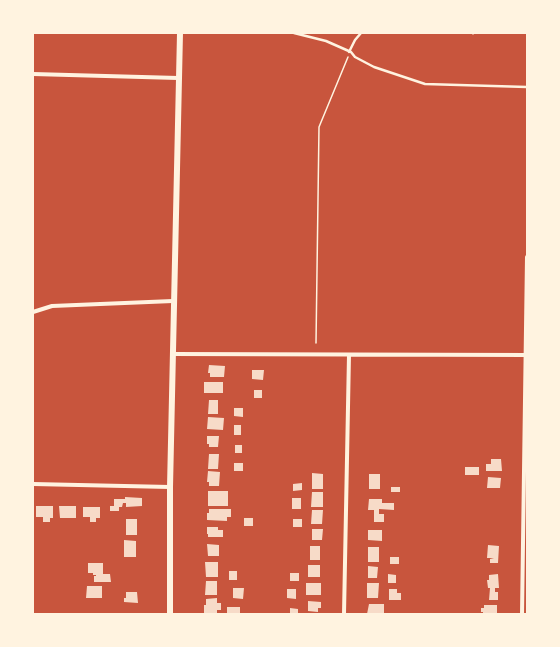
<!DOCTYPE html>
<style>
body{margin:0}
#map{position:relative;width:560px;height:647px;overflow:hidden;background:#c8553d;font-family:"Open Sans",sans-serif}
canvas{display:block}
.frame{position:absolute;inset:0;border:34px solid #fff3e0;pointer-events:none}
</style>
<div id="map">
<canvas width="560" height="647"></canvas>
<div class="frame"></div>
</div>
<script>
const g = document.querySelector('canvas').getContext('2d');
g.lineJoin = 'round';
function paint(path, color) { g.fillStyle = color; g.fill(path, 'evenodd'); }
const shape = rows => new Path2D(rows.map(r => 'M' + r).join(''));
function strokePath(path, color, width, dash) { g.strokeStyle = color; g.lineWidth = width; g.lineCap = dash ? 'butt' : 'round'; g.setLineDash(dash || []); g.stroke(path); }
const building = shape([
 [209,365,225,366,224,377,210,377,210,373,208,373],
 [252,370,264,370,263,380,252,379],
 [204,382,223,382,223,393,204,393],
 [254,390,262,390,262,398,254,398],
 [209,400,218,400,218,414,208,414],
 [234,408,243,408,243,417,234,416],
 [208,417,224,418,223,430,207,429],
 [234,425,241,425,241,435,234,435],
 [207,436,219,436,218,447,209,447,209,444,207,444],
 [235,445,242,445,242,453,235,453],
 [209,454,219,454,218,469,208,469],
 [491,459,501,459,502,471,486,471,486,464,491,464],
 [234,463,243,463,243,471,234,471],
 [465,467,479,467,479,475,465,475],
 [208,471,220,472,219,486,209,486,209,482,207,482],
 [312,473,323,474,323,489,312,489],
 [369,474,380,474,380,489,369,489],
 [488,477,501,478,500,488,487,488],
 [302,483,302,490,293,491,293,484],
 [391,487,400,487,400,492,391,492],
 [208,491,228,491,228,506,208,506],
 [312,492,323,492,323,507,311,507],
 [125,497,142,498,142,506,126,507,126,503,123,503,122,507,119,507,119,511,110,511,110,506,114,506,114,499,125,499],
 [292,498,301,498,301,509,292,509],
 [369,499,382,499,382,503,394,503,394,510,379,509,379,514,384,514,384,522,374,522,374,510,368,510],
 [36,506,53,506,53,518,50,518,50,522,43,522,43,517,36,517],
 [59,506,76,506,76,518,60,518],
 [83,507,100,507,100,518,96,518,96,522,90,522,90,517,83,517],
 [209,509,231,509,231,517,227,517,227,521,207,520,207,513,209,513],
 [312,510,323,510,322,524,311,524],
 [244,518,253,518,253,526,244,526],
 [126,519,137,519,137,535,126,535],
 [293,519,302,519,302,527,293,527],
 [207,527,218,527,218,530,223,530,223,537,208,537,208,534,207,534],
 [312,529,323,529,322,540,312,540],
 [368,530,382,530,382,541,368,540],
 [124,540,136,541,136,557,124,557],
 [207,544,219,545,219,556,208,556],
 [488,545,499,546,498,563,490,563,490,559,494,558,487,558],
 [310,546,320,546,320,560,310,560],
 [368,547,379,547,379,562,368,562],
 [390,557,399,557,399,564,390,564],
 [205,562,218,562,218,577,206,577],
 [88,563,103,563,103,574,110,574,111,582,94,582,94,576,96,576,96,575,93,575,93,573,88,573],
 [308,565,320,565,320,577,308,577],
 [368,566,378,567,377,578,368,578],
 [229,571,237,571,237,580,229,580],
 [290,573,299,573,299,581,290,581],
 [388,574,396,575,396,583,388,583],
 [498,574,499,588,495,588,495,592,498,592,498,600,489,600,490,588,488,588,487,580,489,580,489,575],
 [206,581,217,581,217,595,205,595],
 [306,583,321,583,321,595,306,595],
 [367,583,379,583,378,598,367,598],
 [87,586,102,586,102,598,86,598],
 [233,588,244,588,243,599,233,598],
 [287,589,296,589,296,599,287,598],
 [389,589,397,589,397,593,401,593,401,600,389,600],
 [126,592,137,592,138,603,124,602,124,598,126,598],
 [217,598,217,603,221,603,221,610,217,610,217,614,204,614,204,605,206,605,206,599],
 [308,601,321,602,321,608,318,608,318,612,308,611],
 [369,604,384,604,384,614,367,614],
 [484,605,497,605,497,613,495,613,495,614,483,614,483,612,481,612,481,608,484,608],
 [227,607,240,607,240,614,227,614],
 [290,608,298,609,298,614,290,614]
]);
const path = shape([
 [473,34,473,33],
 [316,343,319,127,348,57]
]);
const service = shape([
 [294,33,326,41,351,52,355,57,374,67,425,84,527,87],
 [349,52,355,40,361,33]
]);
const minor = shape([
 [33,74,178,78],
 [33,312,52,306,173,301],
 [172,354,527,355],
 [33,484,170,487],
 [344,614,349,355],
 [522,614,527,257]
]);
const secondary = shape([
 [170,614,170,487,180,33]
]);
paint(building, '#f7dbc8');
strokePath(path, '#fff3e0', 1.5);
strokePath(service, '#fff3e0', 2.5);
strokePath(minor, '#fff3e0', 4);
strokePath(secondary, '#fff3e0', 6);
</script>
